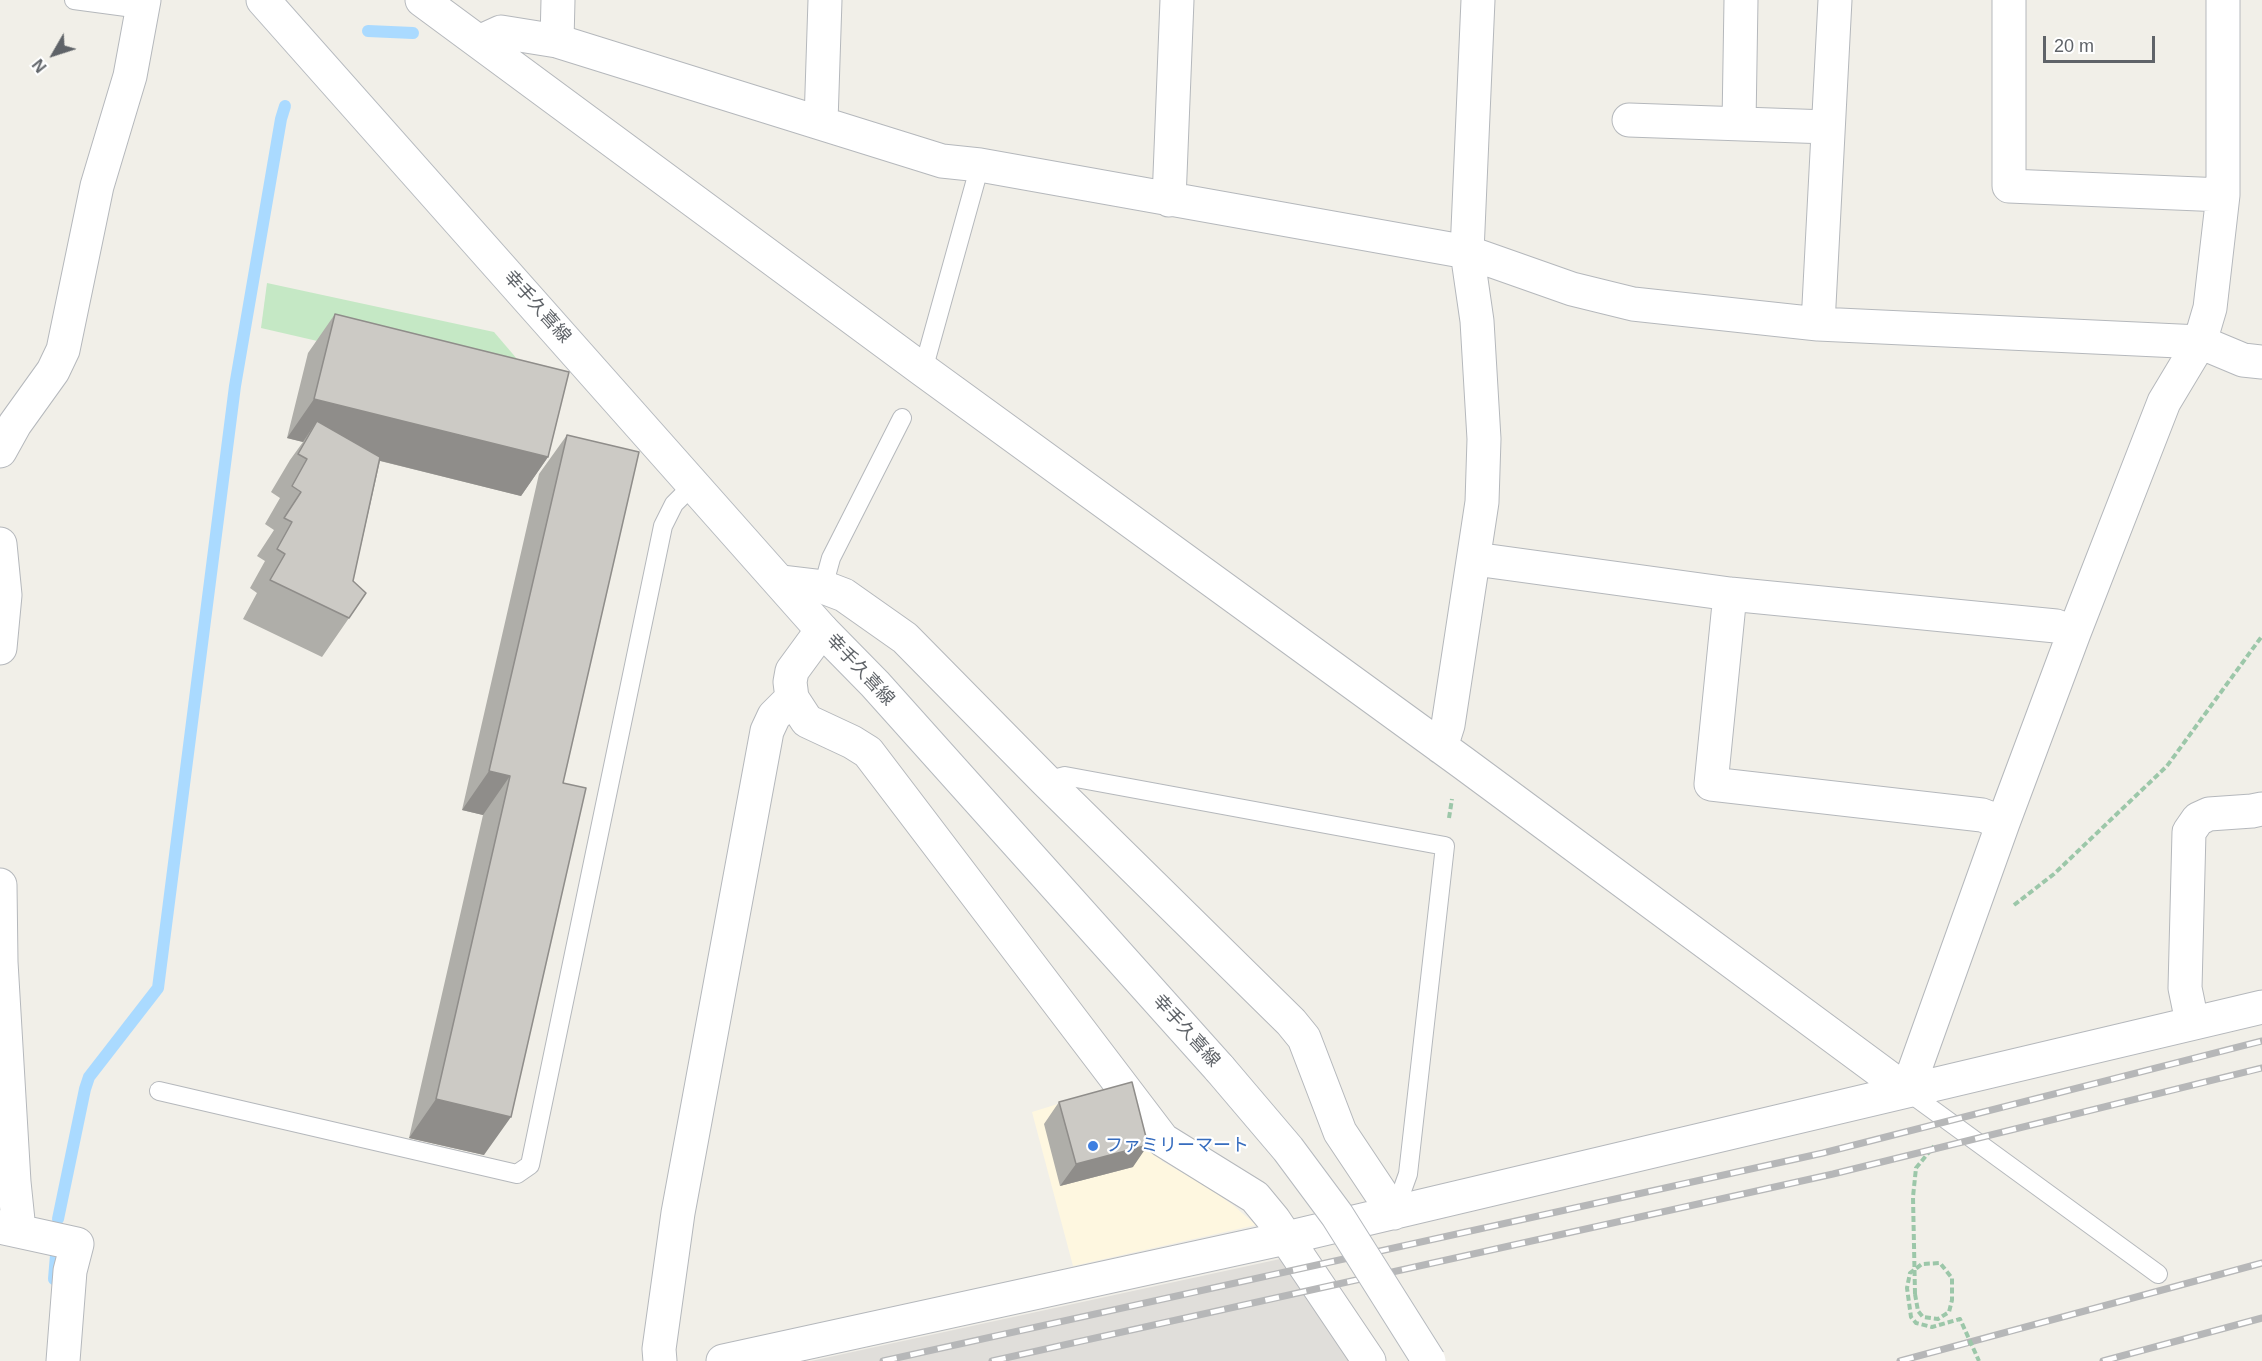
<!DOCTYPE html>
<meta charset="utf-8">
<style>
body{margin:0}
#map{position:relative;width:2262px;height:1361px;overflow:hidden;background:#f1efe8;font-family:Helvetica,sans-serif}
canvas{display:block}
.north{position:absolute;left:24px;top:24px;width:60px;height:60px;-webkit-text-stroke:4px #fff;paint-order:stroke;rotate:231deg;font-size:16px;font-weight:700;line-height:24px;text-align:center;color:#5f6368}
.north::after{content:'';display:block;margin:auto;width:21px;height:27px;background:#5f6368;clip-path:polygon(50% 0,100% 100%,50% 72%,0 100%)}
.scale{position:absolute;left:2043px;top:36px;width:112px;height:27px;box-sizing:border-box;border:3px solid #5f6368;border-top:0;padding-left:8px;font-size:18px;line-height:21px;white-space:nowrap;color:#5f6368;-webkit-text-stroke:4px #fff;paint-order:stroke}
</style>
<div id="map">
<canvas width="2262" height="1361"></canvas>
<div class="north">N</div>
<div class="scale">20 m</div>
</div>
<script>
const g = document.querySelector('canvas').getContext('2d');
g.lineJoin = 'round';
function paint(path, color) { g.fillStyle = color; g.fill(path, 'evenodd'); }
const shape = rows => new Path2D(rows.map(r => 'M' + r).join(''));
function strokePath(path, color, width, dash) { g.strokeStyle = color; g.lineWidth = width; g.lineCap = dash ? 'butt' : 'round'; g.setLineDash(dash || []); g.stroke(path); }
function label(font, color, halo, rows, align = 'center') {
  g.font = font + ' Helvetica,"Noto Sans JP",sans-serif'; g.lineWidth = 4.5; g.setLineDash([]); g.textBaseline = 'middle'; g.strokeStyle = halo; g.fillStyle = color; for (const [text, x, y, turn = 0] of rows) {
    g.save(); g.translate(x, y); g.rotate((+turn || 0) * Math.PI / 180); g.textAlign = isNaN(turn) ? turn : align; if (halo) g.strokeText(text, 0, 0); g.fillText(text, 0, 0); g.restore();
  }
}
const commercial = shape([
 [1106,1089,1162,1161,1209,1188,1234,1206,1256,1225,1073,1266,1032,1112]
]);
const industrial = shape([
 [1280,1259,1349,1361,811,1361]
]);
const green = shape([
 [267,283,494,332,547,394,261,328]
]);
const stream = shape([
 [368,31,413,33],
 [58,1219,85,1089,89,1077,158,988,235,386,281,119,285,106],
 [54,1279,56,1255]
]);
const path = shape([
 [1449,818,1452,799],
 [2014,905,2054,874,2167,766,2262,636],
 [1915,1294,1913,1197,1916,1168,1934,1146]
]);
const lane = shape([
 [74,0,141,9],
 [923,370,980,165],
 [823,587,831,558,902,418],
 [1046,781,1065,776,1445,846,1408,1174,1394,1213],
 [159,1091,517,1174,530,1165,663,526,674,504,694,484],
 [1907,1091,2158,1274]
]);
const street = shape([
 [422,0,923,370,1462,762,1907,1091],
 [2009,0,2009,186,2223,195],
 [557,41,558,0],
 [479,42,501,32,557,41,942,161,980,165,1467,252,1572,289,1633,304,1818,324,2200,342,2243,360,2262,362],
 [1629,120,1828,127],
 [821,122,825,0],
 [1739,124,1741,0],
 [1169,200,1177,0],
 [1818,324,1835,0],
 [0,451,15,424,53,371,63,350,97,186,130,76,144,0],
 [0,544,5,595,0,648],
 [1475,559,1730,594,2056,626,2074,633],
 [781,582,823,587,844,595,905,638,1046,781,1291,1022,1304,1038,1340,1132,1394,1213],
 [1730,594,1711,784,1982,815,2003,823],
 [822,630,792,671,790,682,792,698,807,721,852,742,868,752,1163,1140,1255,1197,1274,1220,1369,1361],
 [1441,747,1448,725,1482,502,1484,439,1477,321,1467,252,1478,0],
 [0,885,1,962,14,1182,19,1230],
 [2192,1022,2185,988,2189,832,2198,819,2209,814,2252,811,2262,809],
 [1907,1091,2003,823,2074,633,2164,402,2200,342,2210,308,2223,195,2223,0],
 [0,1227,77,1244,70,1271,63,1361],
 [660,1361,659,1349,678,1213,767,731,774,716,792,698],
 [723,1361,1286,1238,2262,1007]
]);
const secondary = shape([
 [263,0,822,630,875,684,1220,1069]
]);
const rail = shape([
 [883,1361,1823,1153,2262,1041],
 [992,1361,1833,1174,2262,1068],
 [1900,1361,2262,1263],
 [2103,1361,2262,1318]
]);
const pathBridge = shape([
 [1915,1294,1918,1311,1923,1317,1938,1319,1949,1312,1952,1300,1952,1278,1940,1263,1922,1264,1910,1273,1907,1288,1911,1317,1916,1323,1932,1327,1960,1319,1979,1361]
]);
const secondaryBridge = shape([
 [1220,1069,1288,1149,1337,1215,1429,1361]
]);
const wall = shape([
 [335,314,548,457,521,496,380,461,353,581,349,618,322,657,243,619,257,593,250,588,265,561,257,556,274,530,265,524,280,498,271,492,290,460,303,442,287,438,308,353],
 [567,435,484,1155,409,1138,483,815,462,810,539,474],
 [1059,1102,1133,1167,1060,1186,1044,1124]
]);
const shadedWall = shape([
 [314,399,548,457,521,496,305,442,317,421,303,442,287,438],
 [489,771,510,776,483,815,462,810],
 [436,1099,511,1117,484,1155,409,1138],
 [1148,1145,1133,1167,1060,1186,1076,1164]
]);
const building = shape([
 [335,314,569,372,548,457,314,399,335,314],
 [317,421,380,457,353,581,366,593,349,618,270,580,285,554,277,549,292,522,284,518,301,492,292,486,307,459,298,454,317,421],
 [567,435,639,452,563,783,586,788,511,1117,436,1099,510,776,489,771,567,435],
 [1132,1082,1148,1145,1076,1164,1059,1102,1132,1082]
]);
const markers = [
 [1093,1146,6,"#3f7fe0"]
];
const streetNames = [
 ["幸手久喜線",537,307,48],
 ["幸手久喜線",860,670,47],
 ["幸手久喜線",1186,1031,48]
];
const shopNames = [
 ["ファミリーマート",1105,1146]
];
paint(commercial, '#fef7e0');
paint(industrial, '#e0deda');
paint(green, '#c5e8c5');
strokePath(stream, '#aadaff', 12);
strokePath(lane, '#b5b8bc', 20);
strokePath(street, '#b5b8bc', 35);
strokePath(secondary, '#b6babf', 35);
strokePath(path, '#9cc7a9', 4, [6, 3]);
strokePath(lane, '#fff', 18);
strokePath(street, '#fff', 33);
strokePath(secondary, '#fff', 33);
strokePath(rail, '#b6b7b8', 7);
strokePath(rail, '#fff', 4.5, [14]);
strokePath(secondaryBridge, '#b6babf', 35, []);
strokePath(pathBridge, '#9cc7a9', 4, [6, 3]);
strokePath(secondaryBridge, '#fff', 33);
paint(wall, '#afaea9');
paint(shadedWall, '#8f8d8a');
paint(building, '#cccac5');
strokePath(building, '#8f8d8a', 1.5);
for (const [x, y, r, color] of markers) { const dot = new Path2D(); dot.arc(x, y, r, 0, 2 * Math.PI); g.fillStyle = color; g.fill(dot); strokePath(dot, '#fff', 2); }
label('18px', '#5f6368', '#fff', streetNames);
label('18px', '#366cbe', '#fff', shopNames, 'left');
</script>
